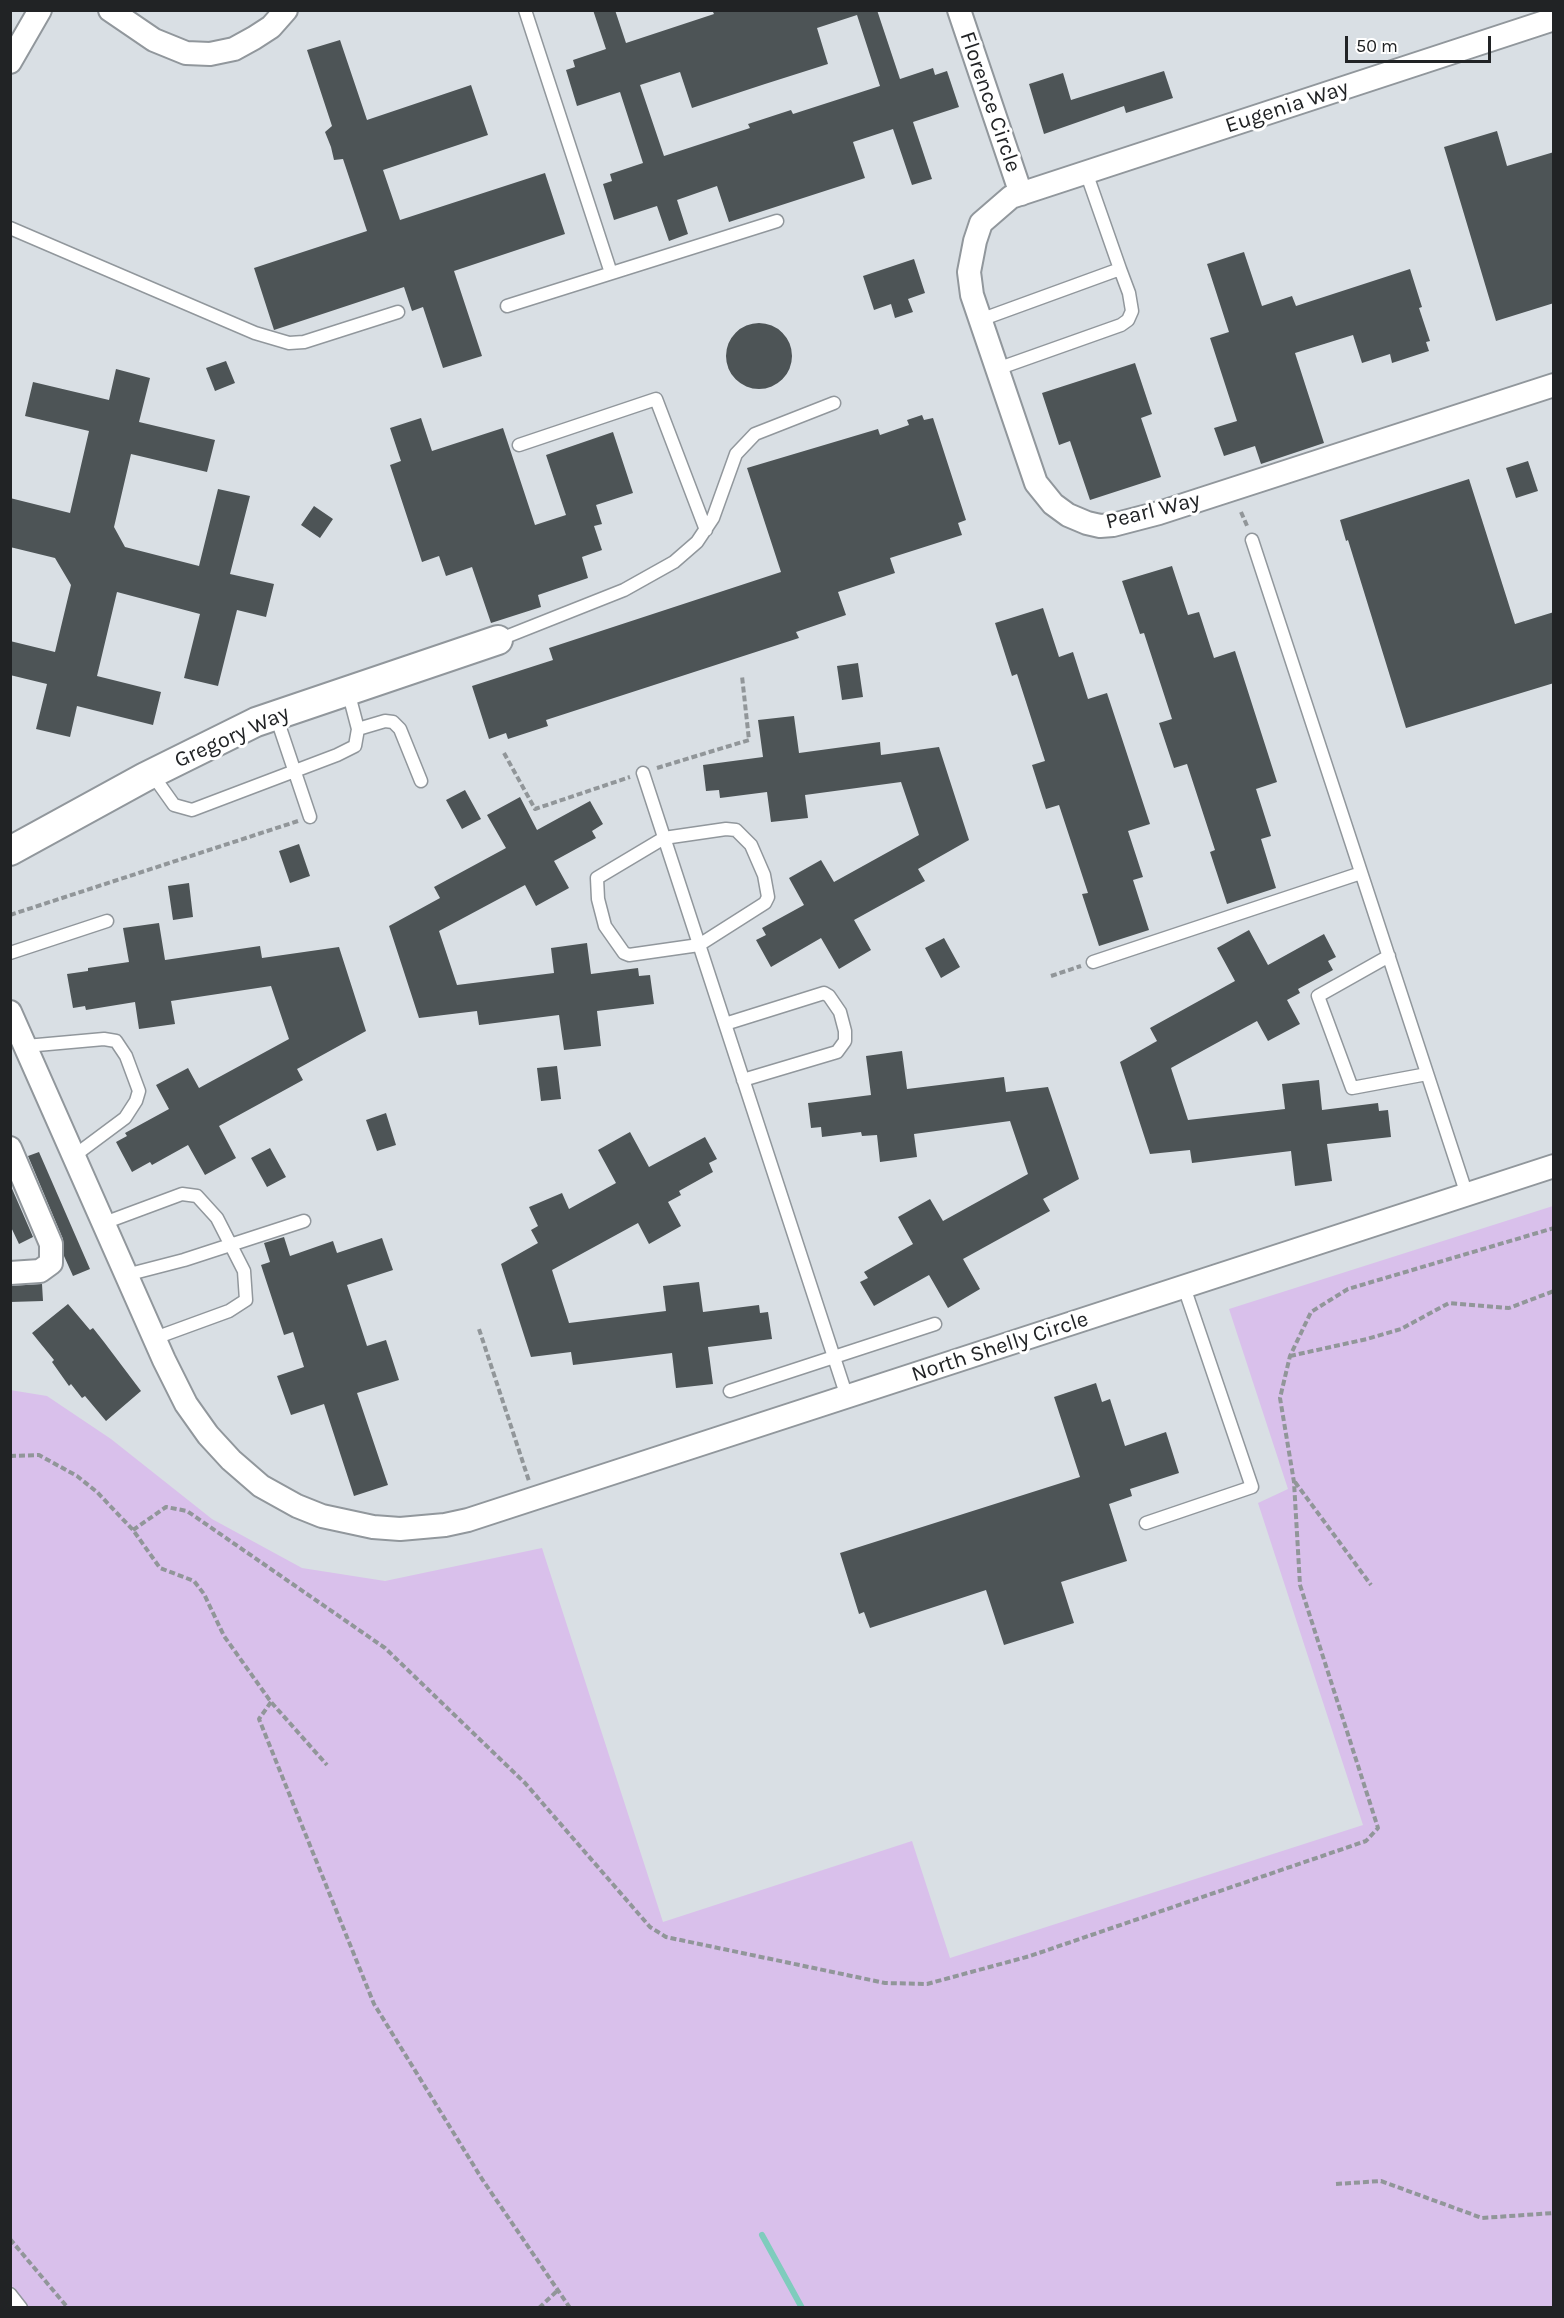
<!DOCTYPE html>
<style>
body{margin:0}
#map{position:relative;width:1564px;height:2318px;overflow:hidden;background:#d9dfe4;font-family:Karla,sans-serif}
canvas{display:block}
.frame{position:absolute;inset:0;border:12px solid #212325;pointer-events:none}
.scale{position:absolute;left:1345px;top:36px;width:146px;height:27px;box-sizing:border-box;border:3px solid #212325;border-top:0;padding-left:8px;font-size:18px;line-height:21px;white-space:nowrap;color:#212325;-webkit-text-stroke:4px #fff;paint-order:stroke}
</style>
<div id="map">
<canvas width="1564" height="2318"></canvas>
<div class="frame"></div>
<div class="scale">50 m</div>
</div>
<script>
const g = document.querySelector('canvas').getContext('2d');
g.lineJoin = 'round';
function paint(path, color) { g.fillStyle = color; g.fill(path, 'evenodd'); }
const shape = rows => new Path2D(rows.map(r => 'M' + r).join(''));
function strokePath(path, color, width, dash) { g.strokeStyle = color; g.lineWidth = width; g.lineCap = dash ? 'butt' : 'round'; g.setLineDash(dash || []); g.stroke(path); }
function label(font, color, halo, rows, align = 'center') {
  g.font = font + ' Karla,sans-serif'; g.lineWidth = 6; g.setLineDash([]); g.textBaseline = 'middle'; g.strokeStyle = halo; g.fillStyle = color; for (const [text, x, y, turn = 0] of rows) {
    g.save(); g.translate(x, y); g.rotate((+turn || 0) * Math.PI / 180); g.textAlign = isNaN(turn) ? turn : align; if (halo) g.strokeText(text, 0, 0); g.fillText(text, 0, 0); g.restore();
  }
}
const green = shape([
 [1553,1206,1553,2307,11,2307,10,1390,47,1396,111,1439,212,1519,302,1568,385,1581,542,1548,663,1922,912,1841,950,1958,1363,1825,1258,1503,1288,1489,1229,1309]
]);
const stream = shape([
 [762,2235,802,2308]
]);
const building = shape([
 [593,10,615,10,626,43,714,14,712,10,877,10,900,79,933,68,935,75,947,71,959,107,913,122,932,179,912,185,893,129,853,142,865,178,729,222,717,186,677,200,688,234,669,241,657,206,614,220,603,184,612,181,610,174,643,163,620,92,577,106,566,70,575,67,573,60,606,49],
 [857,15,880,86,793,114,791,110,748,124,750,128,664,156,640,85,680,72,692,108,765,84,828,64,817,28],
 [340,40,367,120,471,85,488,135,383,170,400,220,545,173,565,234,454,271,482,356,443,368,423,307,412,311,404,287,274,330,254,268,367,231,343,159,334,160,331,147,325,132,332,126,307,50],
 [1164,71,1173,98,1126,113,1124,106,1044,134,1029,84,1063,73,1071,100],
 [1497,131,1507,166,1554,152,1554,303,1496,321,1444,147],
 [1244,252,1262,306,1292,296,1296,306,1410,269,1422,307,1419,308,1430,341,1426,342,1429,351,1392,363,1390,354,1362,363,1353,335,1295,353,1324,443,1261,464,1255,446,1224,456,1214,428,1237,421,1210,338,1229,332,1207,264],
 [914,259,925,293,908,299,913,312,895,318,891,304,874,310,863,276],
 '726 356a33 33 0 1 1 66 0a33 33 0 1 1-66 0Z',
 [226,361,235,383,215,391,206,368],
 [1135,363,1152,414,1141,418,1161,477,1090,500,1070,441,1059,445,1042,393],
 [116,369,150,378,139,422,215,440,207,472,131,454,114,527,125,547,199,566,218,489,250,496,230,574,274,584,266,617,237,610,218,686,184,678,200,614,117,592,97,676,161,692,153,725,77,706,70,737,36,729,47,684,10,675,10,641,55,652,71,585,55,558,10,547,10,498,70,513,89,431,25,416,33,382,109,400],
 [922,415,924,420,933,418,966,520,958,523,962,535,890,558,895,573,838,592,846,615,796,632,799,638,546,720,548,726,508,739,506,733,489,739,472,686,553,660,549,648,781,572,747,468,878,429,880,435,909,425,907,420],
 [421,418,432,451,503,428,535,525,566,515,546,455,613,432,633,493,596,505,602,524,594,526,602,550,582,557,588,578,538,595,541,607,491,623,472,567,446,576,439,556,422,562,390,465,401,461,390,428],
 [1528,461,1538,491,1516,498,1506,468],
 [1469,479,1515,624,1554,612,1554,683,1406,728,1348,540,1346,541,1340,520],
 [314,506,333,519,320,538,301,525],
 [1172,566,1188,615,1199,612,1214,658,1235,651,1277,782,1256,789,1271,836,1261,839,1276,888,1227,904,1210,852,1215,850,1187,764,1174,768,1159,723,1172,719,1144,633,1140,634,1122,581],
 [1043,608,1059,657,1073,652,1088,699,1107,693,1150,824,1128,831,1143,877,1133,880,1149,930,1099,946,1082,894,1088,893,1059,805,1046,809,1032,765,1045,761,1017,674,1012,676,995,623],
 [858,663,863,697,842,700,837,666],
 [794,716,799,753,880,742,881,755,939,747,969,840,918,869,925,881,854,920,871,950,839,969,821,938,771,967,756,940,766,935,762,928,804,905,789,878,821,860,834,882,919,835,901,782,805,795,808,818,771,822,767,792,720,798,719,790,706,791,703,765,763,757,758,720],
 [465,790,481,819,462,829,446,800],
 [520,797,537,830,590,801,603,824,592,831,596,838,554,861,569,888,536,906,525,885,439,931,457,985,554,973,551,948,587,943,591,974,638,968,639,976,650,975,654,1004,597,1011,601,1046,564,1050,559,1015,479,1025,477,1011,419,1018,389,926,440,898,434,887,506,848,487,815],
 [299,844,310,876,290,883,279,851],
 [189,883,193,917,173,920,168,886],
 [159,923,165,960,260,946,262,958,339,947,366,1031,297,1069,303,1080,219,1126,236,1158,205,1175,188,1145,152,1165,150,1162,132,1172,116,1142,127,1136,125,1133,169,1109,156,1085,188,1068,199,1088,289,1039,271,986,171,1001,175,1024,139,1029,135,1002,86,1010,85,1006,73,1008,67,974,88,971,88,968,129,962,123,928],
 [1249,930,1268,965,1324,934,1336,957,1328,961,1333,970,1298,989,1300,993,1287,1000,1300,1024,1268,1041,1257,1021,1171,1068,1188,1120,1285,1109,1282,1084,1319,1080,1322,1110,1378,1103,1379,1111,1388,1110,1391,1137,1327,1144,1332,1181,1295,1186,1291,1151,1192,1163,1190,1150,1150,1154,1120,1062,1157,1041,1150,1028,1235,981,1217,948],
 [944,938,960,967,941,978,925,948],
 [902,1051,907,1089,1004,1077,1006,1092,1048,1087,1079,1179,1043,1199,1050,1211,963,1259,980,1289,948,1308,929,1275,874,1306,860,1282,868,1278,864,1272,913,1244,898,1217,930,1199,943,1221,1028,1174,1010,1121,914,1134,917,1157,880,1162,877,1135,862,1136,861,1132,822,1137,821,1127,811,1128,808,1103,871,1095,866,1056],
 [557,1066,561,1099,541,1101,537,1068],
 [386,1113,396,1145,377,1151,366,1120],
 [630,1132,649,1167,705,1137,717,1159,709,1163,713,1172,679,1191,681,1195,668,1202,681,1226,649,1244,638,1223,552,1270,569,1323,666,1311,663,1286,699,1282,703,1312,759,1305,760,1313,768,1312,772,1339,708,1347,713,1384,676,1388,672,1353,573,1365,571,1352,531,1357,501,1264,538,1243,531,1230,538,1226,529,1207,562,1193,569,1209,616,1183,598,1150],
 [270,1148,286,1177,267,1187,251,1158],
 [39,1152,90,1269,73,1276,64,1256,63,1239,28,1156],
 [10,1184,33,1237,19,1244,10,1225],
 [284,1237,290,1256,333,1241,337,1253,382,1238,393,1270,347,1285,367,1346,386,1340,399,1380,357,1393,388,1485,354,1496,324,1404,291,1415,277,1376,304,1367,293,1332,284,1335,261,1265,270,1262,264,1243],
 [42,1284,43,1301,10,1302,10,1286],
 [68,1304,90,1330,93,1328,104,1342,141,1391,106,1421,85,1396,82,1398,71,1384,69,1386,52,1362,54,1360,32,1333],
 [1096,1383,1102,1402,1110,1399,1125,1446,1166,1432,1179,1473,1130,1489,1132,1496,1109,1504,1127,1561,1061,1582,1074,1623,1004,1645,986,1590,870,1628,864,1612,859,1614,840,1553,1080,1477,1054,1397]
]);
const path = shape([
 [1241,512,1248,528],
 [504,753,535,809,630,777],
 [657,768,749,740,742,676],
 [10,915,298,821],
 [1051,976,1081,966],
 [479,1329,529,1481],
 [1290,1356,1367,1339,1401,1329,1449,1303,1509,1308,1554,1291],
 [10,1456,39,1455,77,1476,97,1492,133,1530,160,1568,194,1581,204,1594,224,1636,271,1702,327,1765],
 [1295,1482,1371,1585],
 [133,1530,166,1507,187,1511,385,1648,525,1783,650,1927,666,1937,885,1983,927,1984,1030,1956,1366,1841,1378,1828,1300,1585,1294,1482,1280,1398,1290,1356,1311,1312,1348,1289,1554,1228],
 [271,1702,259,1719,374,2004,482,2179,570,2308],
 [1336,2184,1381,2181,1482,2218,1554,2213],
 [10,2239,68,2308],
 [539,2308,558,2290]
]);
const service = shape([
 [525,10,611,273],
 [1086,172,1120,269],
 [10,228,255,333,289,343,304,342,398,312],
 [507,306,777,221],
 [980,320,1120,269,1129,293,1132,311,1128,320,1121,325,997,369],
 [519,445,656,399,706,530],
 [1252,540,1467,1195],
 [498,640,624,590,674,562,697,542,713,518,736,454,755,434,834,403],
 [276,716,310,817],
 [358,729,385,721,393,722,400,729,421,781],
 [643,773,847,1397],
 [152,774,174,805,192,810,337,755,355,746,358,729,348,691],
 [726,829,736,830,751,845,764,875,768,897,765,903,699,945,629,955,624,953,605,926,598,899,597,878,664,838,726,829],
 [10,953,107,921],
 [1389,956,1318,996,1352,1088,1427,1074],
 [1093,962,1361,873],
 [725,1024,824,993,829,996,840,1012,845,1031,845,1041,837,1052,743,1080],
 [26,1046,104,1039,116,1041,126,1056,139,1091,136,1101,125,1118,74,1156],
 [104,1223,182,1194,197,1196,217,1218,244,1271,246,1300,229,1311,155,1338],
 [126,1275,184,1260,304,1221],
 [730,1391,935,1324],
 [1146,1523,1252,1487,1184,1287],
 [10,2294,21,2308]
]);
const minor = shape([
 [110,10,154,40,186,53,210,54,234,49,254,38,271,27,286,10],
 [959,10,1021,194],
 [1554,19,1011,197,981,223,975,241,969,272,972,295,1036,483,1053,504,1068,515,1087,523,1100,526,1113,525,1159,513,1554,385],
 [10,62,40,10],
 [10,1012,164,1360,186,1404,208,1435,231,1460,261,1486,297,1506,322,1516,373,1527,400,1529,445,1525,468,1520,1554,1166],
 [10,1148,51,1244,51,1263,40,1271,10,1273]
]);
const tertiary = shape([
 [10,851,145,777,256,722,498,640]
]);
const streetNames = [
 ["Florence Circle",990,102,71],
 ["Eugenia Way",1287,107,-18],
 ["Pearl Way",1153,511,-14],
 ["Gregory Way",232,737,-24],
 ["North Shelly Circle",1000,1347,-18]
];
paint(green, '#d9c0eb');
strokePath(stream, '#7fccbd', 6);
paint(building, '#4d5456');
strokePath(service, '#91979c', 15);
strokePath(minor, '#91979c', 26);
strokePath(tertiary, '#91979c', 32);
strokePath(path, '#919699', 4, [6, 3]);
strokePath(service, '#fff', 12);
strokePath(minor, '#fff', 22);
strokePath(tertiary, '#fff', 28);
label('22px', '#212325', '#fff', streetNames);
</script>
